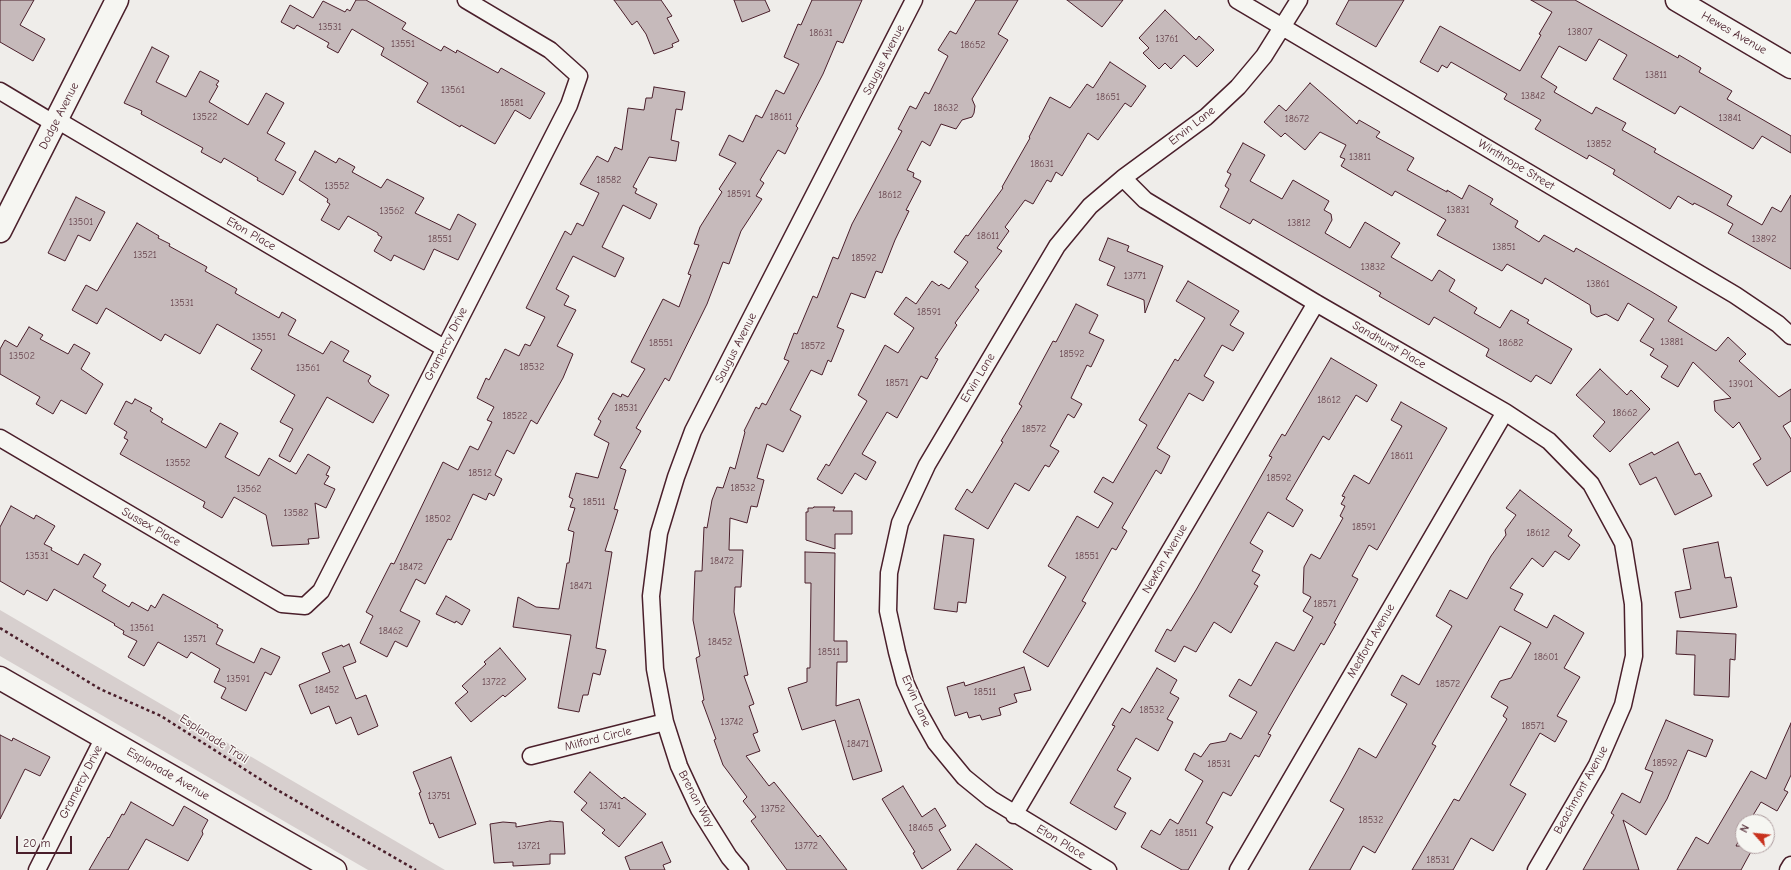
<!DOCTYPE html>
<style>
body{margin:0}
#map{position:relative;width:1791px;height:870px;overflow:hidden;background:#efedea;font-family:"Comic Neue",sans-serif}
canvas{display:block}
.north{position:absolute;left:1735px;top:814px;width:40px;height:40px;box-sizing:border-box;background:#f6f6f2;border:1px solid #b1a0a2;border-radius:50%;rotate:297deg;font-size:11px;font-weight:700;line-height:16px;text-align:center;color:#4a1f2b}
.north::after{content:'';display:block;margin:auto;width:14px;height:18px;background:#c8321e;clip-path:polygon(50% 0,100% 100%,50% 72%,0 100%)}
.scale{position:absolute;left:16px;top:836px;width:56px;height:18px;box-sizing:border-box;border:2px solid #4a1f2b;border-top:0;padding-left:5px;font-size:12px;line-height:14px;white-space:nowrap;color:#4a1f2b;-webkit-text-stroke:3px #f6f6f2;paint-order:stroke}
</style>
<div id="map">
<canvas width="1791" height="870"></canvas>
<div class="north">N</div>
<div class="scale">20 m</div>
</div>
<script>
const g = document.querySelector('canvas').getContext('2d');
g.lineJoin = 'round';
function paint(path, color) { g.fillStyle = color; g.fill(path, 'evenodd'); }
const shape = rows => new Path2D(rows.map(r => 'M' + r).join(''));
function strokePath(path, color, width, dash) { g.strokeStyle = color; g.lineWidth = width; g.lineCap = dash ? 'butt' : 'round'; g.setLineDash(dash || []); g.stroke(path); }
function label(font, color, halo, rows, align = 'center') {
  g.font = font + ' "Comic Neue",sans-serif'; g.lineWidth = 3; g.setLineDash([]); g.textBaseline = 'middle'; g.strokeStyle = halo; g.fillStyle = color; for (const [text, x, y, turn = 0] of rows) {
    g.save(); g.translate(x, y); g.rotate((+turn || 0) * Math.PI / 180); g.textAlign = isNaN(turn) ? turn : align; if (halo) g.strokeText(text, 0, 0); g.fillText(text, 0, 0); g.restore();
  }
}
const green = shape([
 [0,610,368,825,445,870,368,870,0,656]
]);
const building = shape([
 [0,0,34,0,20,25,45,39,33,61,0,42,0,0],
 [356,0,366,0,406,23,402,29,441,51,444,46,456,53,457,50,498,73,501,68,545,93,530,119,515,110,495,144,461,125,460,127,417,102,428,83,381,55,384,48,352,29,338,53,327,47,329,43,297,25,294,29,281,22,290,5,313,18,323,1,345,12,347,9,350,11,356,0],
 [614,0,661,0,672,16,667,18,679,41,672,44,673,47,654,54,646,34,637,21,632,25,614,0],
 [734,0,765,0,770,11,742,22,734,0],
 [812,0,862,0,843,43,837,41,823,74,796,126,798,128,785,154,778,150,760,180,764,183,756,196,762,199,741,231,729,264,723,262,707,304,669,381,665,378,636,428,641,431,620,468,626,470,614,509,618,510,605,551,612,552,596,648,606,650,600,675,593,673,588,695,583,695,579,712,558,708,571,635,513,627,518,597,536,607,559,609,567,563,569,563,574,532,568,530,575,508,570,507,573,499,569,497,576,473,598,478,609,443,594,435,601,421,598,419,613,393,621,397,622,394,628,397,645,369,631,362,663,299,679,307,691,275,688,274,699,245,694,244,700,227,722,192,719,189,736,163,719,155,729,135,743,142,756,115,762,118,776,90,784,94,799,64,784,57,798,24,801,25,812,0],
 [976,0,1018,0,998,34,1008,40,972,99,975,106,974,113,972,117,962,120,956,129,941,124,930,146,922,141,907,170,914,173,913,177,921,181,906,210,909,211,895,240,882,273,876,271,865,298,851,293,837,327,844,330,831,362,828,360,822,375,811,370,790,410,801,416,783,452,767,444,757,478,764,480,757,507,751,506,747,523,730,518,729,550,743,550,741,587,735,587,734,612,748,675,744,676,754,704,749,706,758,732,753,734,760,751,746,756,769,786,774,782,818,837,820,835,847,870,787,870,751,821,756,817,743,801,747,797,723,765,714,740,716,739,702,701,704,700,696,658,700,656,693,620,695,571,702,571,704,527,707,528,712,500,717,487,723,488,730,467,735,469,745,432,744,431,756,407,759,409,762,403,766,405,789,361,784,359,794,333,797,334,813,296,817,298,833,257,838,259,852,224,902,131,898,129,910,106,916,109,925,92,929,94,948,56,938,50,950,31,956,34,976,0],
 [1067,0,1123,0,1102,27,1067,0],
 [1349,0,1404,0,1376,47,1336,24,1349,0],
 [1531,0,1575,0,1678,58,1679,55,1701,68,1699,72,1732,91,1727,99,1791,136,1791,153,1762,136,1753,149,1680,106,1675,114,1613,79,1627,55,1599,39,1586,61,1559,46,1541,77,1557,87,1554,92,1592,114,1596,107,1626,123,1622,130,1656,149,1654,152,1732,196,1727,205,1762,225,1772,207,1781,212,1791,195,1791,269,1728,233,1733,224,1704,208,1694,203,1693,205,1678,196,1670,209,1613,174,1615,170,1589,155,1587,159,1535,129,1541,120,1504,99,1507,94,1451,62,1447,68,1442,65,1438,72,1420,62,1440,26,1520,71,1541,35,1539,34,1552,12,1531,0],
 [1165,10,1196,40,1199,36,1214,50,1197,67,1184,55,1171,69,1165,63,1159,69,1143,53,1149,48,1139,38,1165,10],
 [152,47,169,56,156,82,186,97,200,71,219,81,216,85,218,86,209,102,248,125,266,93,284,103,267,133,285,143,275,160,296,172,283,195,257,180,258,178,224,158,221,163,201,152,203,148,141,114,142,111,124,103,152,47],
 [1110,62,1146,86,1131,107,1125,103,1098,140,1088,133,1062,176,1056,172,1051,182,1047,180,1033,204,1025,200,1005,227,1009,231,997,248,1002,251,975,287,979,290,955,323,957,325,935,358,938,359,927,379,921,376,897,418,887,412,862,454,876,462,866,480,855,473,842,494,817,479,826,464,829,466,867,401,858,395,885,345,898,353,914,328,894,314,906,297,916,304,932,281,939,286,941,284,949,289,968,262,954,252,966,235,968,236,1003,188,1002,187,1030,138,1029,137,1050,97,1070,108,1087,84,1093,88,1110,62],
 [1310,83,1357,124,1359,120,1380,132,1376,137,1414,158,1407,170,1447,192,1447,190,1462,199,1469,185,1493,199,1490,204,1518,221,1515,227,1539,242,1544,235,1574,252,1576,248,1652,292,1677,307,1668,321,1716,351,1728,337,1746,354,1739,361,1779,397,1791,389,1791,421,1783,426,1791,439,1791,471,1767,486,1753,464,1761,459,1739,422,1733,428,1715,411,1714,401,1731,398,1693,362,1678,387,1661,377,1668,366,1650,355,1654,349,1640,341,1654,319,1628,303,1618,321,1606,314,1597,317,1591,313,1590,305,1545,278,1542,284,1507,264,1502,271,1437,235,1446,220,1395,191,1392,196,1341,166,1345,159,1340,157,1346,145,1320,132,1305,150,1285,133,1281,137,1264,122,1279,105,1286,111,1310,83],
 [654,87,685,92,682,110,676,109,671,140,679,142,676,161,649,157,633,187,637,189,635,193,657,204,650,219,623,205,602,247,624,258,615,277,573,256,556,289,569,296,564,305,576,310,557,346,573,354,563,378,537,424,531,420,514,454,507,450,495,475,502,479,494,496,489,493,486,500,473,494,451,540,448,539,425,584,416,579,400,611,420,621,407,647,395,641,387,657,360,643,373,616,366,612,391,563,394,564,443,462,458,470,470,446,478,450,492,422,487,420,494,407,477,398,486,378,489,380,505,349,519,356,525,344,530,346,545,317,526,308,565,231,571,235,577,223,583,226,599,193,580,184,597,156,608,162,615,147,622,150,628,108,644,110,646,98,652,98,654,87],
 [1243,143,1265,155,1250,181,1282,199,1293,180,1329,201,1324,210,1331,214,1332,220,1325,233,1350,248,1365,222,1400,243,1391,257,1432,281,1439,270,1455,280,1449,291,1477,308,1474,313,1500,328,1511,310,1529,320,1527,323,1572,349,1551,384,1536,375,1531,382,1486,356,1489,349,1434,317,1429,325,1379,296,1381,293,1253,219,1250,224,1220,207,1229,189,1225,186,1231,174,1227,172,1243,143],
 [315,151,336,163,339,158,355,167,352,172,381,188,387,179,424,198,415,213,450,230,458,214,476,224,458,260,434,249,424,270,394,255,391,261,374,251,382,237,378,235,378,233,348,216,339,230,321,220,330,204,327,202,328,199,299,180,315,151],
 [76,197,105,212,90,241,78,235,65,261,48,253,76,197],
 [137,223,159,236,158,238,170,244,169,246,207,267,205,271,237,289,235,293,279,318,282,312,296,320,288,335,323,354,331,341,349,351,343,361,371,376,368,381,371,385,389,395,373,423,327,397,290,462,279,456,293,429,280,422,295,395,251,369,262,350,217,324,200,354,165,334,161,341,106,308,97,324,72,310,86,285,97,291,137,223],
 [1108,238,1129,246,1127,251,1163,266,1145,313,1144,300,1107,285,1115,267,1099,260,1108,238],
 [1188,281,1239,311,1230,325,1244,333,1233,351,1222,345,1204,376,1214,382,1203,401,1189,393,1157,448,1170,456,1161,474,1156,470,1122,528,1127,531,1116,550,1112,548,1082,601,1086,603,1048,667,1023,652,1066,577,1048,566,1077,516,1098,528,1113,503,1094,492,1103,477,1113,483,1147,425,1139,420,1175,359,1178,361,1205,318,1176,301,1188,281],
 [1076,304,1098,315,1089,333,1104,340,1091,367,1087,365,1071,398,1082,404,1074,418,1068,414,1050,446,1059,451,1049,467,1045,465,1029,491,1015,483,988,529,955,509,967,489,972,493,1003,442,1001,441,1022,406,1019,404,1053,341,1056,342,1076,304],
 [29,327,43,335,40,339,68,354,74,344,90,353,81,369,103,384,86,414,61,400,53,414,36,404,40,397,0,374,0,349,5,340,17,347,29,327],
 [1331,358,1377,385,1367,402,1356,395,1329,440,1323,436,1286,499,1303,510,1293,527,1268,512,1250,543,1263,551,1252,571,1260,575,1254,584,1258,586,1231,633,1214,622,1196,652,1184,646,1175,662,1155,651,1167,629,1171,631,1196,590,1272,457,1269,456,1282,434,1285,436,1331,358],
 [1600,369,1627,395,1631,390,1650,409,1610,452,1593,436,1605,422,1576,395,1600,369],
 [135,399,152,408,150,411,163,419,161,422,206,448,220,423,238,433,225,457,259,476,269,458,296,474,308,454,330,467,326,475,329,476,324,484,335,489,326,508,315,503,319,538,308,539,309,544,272,546,266,515,234,497,222,518,203,507,205,502,120,454,128,440,124,438,127,432,114,424,126,401,132,404,135,399],
 [1401,402,1447,428,1377,550,1369,545,1352,576,1358,579,1334,623,1336,624,1324,645,1321,643,1291,694,1268,734,1271,735,1259,757,1255,755,1231,796,1223,792,1206,823,1213,827,1188,870,1182,870,1141,847,1151,830,1160,835,1170,819,1178,824,1203,781,1185,770,1194,753,1201,757,1210,744,1226,741,1230,733,1241,739,1257,712,1229,696,1239,679,1251,686,1276,642,1294,651,1313,617,1303,611,1311,597,1303,593,1304,567,1311,554,1320,559,1343,518,1340,516,1345,506,1341,504,1345,497,1342,496,1354,475,1369,484,1402,426,1391,420,1401,402],
 [1678,442,1695,475,1700,473,1712,496,1675,515,1656,477,1640,485,1629,464,1652,452,1654,455,1678,442],
 [1520,490,1572,530,1568,536,1580,545,1569,560,1555,551,1543,567,1532,558,1510,588,1523,594,1514,610,1547,628,1554,615,1584,633,1564,668,1580,677,1557,716,1567,721,1555,742,1540,733,1510,785,1526,794,1493,851,1471,838,1453,870,1412,870,1454,799,1459,801,1507,719,1503,716,1508,707,1491,697,1500,681,1511,678,1531,643,1500,626,1432,744,1436,746,1375,853,1363,846,1350,870,1309,870,1344,809,1330,801,1348,769,1359,748,1376,758,1407,704,1391,695,1402,675,1419,685,1452,626,1436,616,1450,590,1467,599,1491,556,1506,535,1505,530,1516,515,1506,508,1520,490],
 [11,506,34,519,36,515,55,526,44,544,52,548,51,550,78,565,84,554,101,564,93,577,106,585,102,591,129,607,132,602,148,611,151,605,155,608,163,594,218,625,217,627,223,630,216,644,254,663,261,648,280,657,271,675,265,672,246,711,221,698,226,688,214,682,220,669,191,652,187,658,158,642,144,666,128,657,137,641,123,634,124,631,114,625,115,624,54,589,47,601,27,590,24,595,0,581,0,527,11,506],
 [814,507,835,507,833,511,852,511,852,534,835,534,835,549,806,540,806,512,808,512,808,508,813,508,814,507],
 [944,535,974,539,966,603,958,602,957,612,934,609,944,535],
 [1718,542,1725,578,1731,577,1737,607,1680,618,1675,592,1691,589,1683,549,1718,542],
 [805,552,835,553,834,641,847,641,847,662,837,662,836,706,859,699,882,771,853,780,835,720,802,730,788,688,807,682,807,668,810,668,811,583,805,583,805,552],
 [446,596,470,610,462,625,456,621,455,623,436,614,446,596],
 [1677,631,1736,634,1735,660,1730,659,1729,697,1694,695,1695,655,1676,654,1677,631],
 [349,644,356,662,343,667,356,699,366,695,378,726,358,735,351,717,336,724,329,706,311,714,299,685,330,672,322,653,342,645,343,647,349,644],
 [500,648,526,679,505,697,503,695,471,722,455,703,468,692,462,686,486,664,484,662,500,648],
 [1024,667,1031,690,1014,694,1017,702,999,708,1001,715,982,720,980,715,969,718,967,712,955,716,947,687,964,682,965,686,1024,667],
 [1157,668,1177,680,1170,693,1179,698,1167,719,1173,722,1158,751,1136,738,1117,770,1131,778,1114,807,1126,813,1116,830,1070,803,1115,726,1112,725,1122,708,1130,713,1157,668],
 [1666,720,1713,740,1706,757,1688,750,1667,799,1646,835,1623,820,1639,870,1583,870,1614,815,1611,813,1622,793,1640,803,1653,772,1645,769,1666,720],
 [1791,723,1791,775,1784,790,1788,792,1777,811,1761,802,1749,822,1743,822,1743,833,1736,846,1754,846,1741,870,1677,870,1696,837,1708,844,1751,771,1766,779,1791,723],
 [0,735,12,741,13,738,50,757,40,776,25,769,0,819,0,735],
 [451,757,476,824,439,838,433,823,430,824,419,793,421,792,413,772,451,757],
 [590,772,622,799,624,797,646,814,619,847,602,833,605,830,581,810,587,803,574,792,590,772],
 [903,786,922,817,935,808,946,826,939,830,951,850,922,869,913,853,915,852,882,799,903,786],
 [131,802,173,826,184,806,208,820,202,831,203,834,188,861,146,839,128,870,89,870,108,837,109,838,122,814,124,815,131,802],
 [550,821,563,822,565,854,550,854,550,864,513,866,513,862,494,863,490,824,503,822,516,823,516,827,550,821],
 [662,842,671,862,663,865,665,870,630,870,625,857,662,842],
 [976,844,1013,870,957,870,976,844]
]);
const path = shape([
 [0,628,100,689,161,716,274,788,416,870]
]);
const street = shape([
 [1237,0,1735,295,1778,324,1791,336],
 [0,91,55,124],
 [57,120,444,348],
 [1123,178,1145,200,1316,303,1505,412,1549,441,1591,484,1623,543,1633,604,1634,656,1623,705,1597,765,1536,870],
 [0,438,282,604,305,606,321,591,569,105,579,76,550,50,466,0],
 [531,756,665,722],
 [1014,815,1316,303],
 [37,870,104,737],
 [740,870,729,857,699,809,679,766,665,722,655,669,651,596,659,533,676,477,693,431,914,0],
 [1108,870,991,799,964,777,936,743,917,709,905,682,897,652,888,611,889,573,900,523,927,465,1057,246,1090,206,1123,178,1206,117,1238,87,1264,56,1299,0],
 [1238,870,1505,412],
 [1788,870,1791,865]
]);
const secondary = shape([
 [1677,0,1791,67],
 [0,231,117,0],
 [0,678,335,870]
]);
const numberNames = [
 ["13531",330,27],
 ["13807",1580,32],
 ["18631",821,33],
 ["13761",1167,39],
 ["13551",403,44],
 ["18652",973,45],
 ["13811",1656,75],
 ["13561",453,90],
 ["13842",1533,96],
 ["18651",1108,97],
 ["18581",512,103],
 ["18632",946,108],
 ["13522",205,117],
 ["18611",781,117],
 ["13841",1730,118],
 ["18672",1297,119],
 ["13852",1599,144],
 ["13811",1360,157],
 ["18631",1042,164],
 ["18582",609,180],
 ["13552",337,186],
 ["18591",739,194],
 ["18612",890,195],
 ["13831",1458,210],
 ["13562",392,211],
 ["13501",81,222],
 ["13812",1299,223],
 ["18611",988,236],
 ["18551",440,239],
 ["13892",1764,239],
 ["13851",1504,247],
 ["13521",145,255],
 ["18592",864,258],
 ["13832",1373,267],
 ["13771",1135,276],
 ["13861",1598,284],
 ["13531",182,303],
 ["18591",929,312],
 ["13551",264,337],
 ["13881",1672,342],
 ["18551",661,343],
 ["18682",1511,343],
 ["18572",813,346],
 ["18592",1072,354],
 ["13502",22,356],
 ["18532",532,367],
 ["13561",308,368],
 ["18571",897,383],
 ["13901",1741,384],
 ["18612",1329,400],
 ["18531",626,408],
 ["18662",1625,413],
 ["18522",515,416],
 ["18572",1034,429],
 ["18611",1402,456],
 ["13552",178,463],
 ["18512",480,473],
 ["18592",1279,478],
 ["18532",743,488],
 ["13562",249,489],
 ["18511",594,502],
 ["13582",296,513],
 ["18502",438,519],
 ["18591",1364,527],
 ["18612",1538,533],
 ["13531",37,556],
 ["18551",1087,556],
 ["18472",722,561],
 ["18472",411,567],
 ["18471",581,586],
 ["18571",1325,604],
 ["13561",142,628],
 ["18462",391,631],
 ["13571",195,639],
 ["18452",720,642],
 ["18511",829,652],
 ["18601",1546,657],
 ["13591",238,679],
 ["13722",494,682],
 ["18572",1448,684],
 ["18452",327,690],
 ["18511",985,692],
 ["18532",1152,710],
 ["13742",732,722],
 ["18571",1533,726],
 ["18471",858,744],
 ["18592",1665,763],
 ["18531",1219,764],
 ["13751",439,796],
 ["13741",610,806],
 ["13752",773,809],
 ["18532",1371,820],
 ["18465",921,828],
 ["18511",1186,833],
 ["13721",529,846],
 ["13772",806,846],
 ["18531",1438,860]
];
const streetNames = [
 ["Hewes Avenue",1734,33,30],
 ["Saugus Avenue",884,60,-63],
 ["Dodge Avenue",59,116,-63],
 ["Ervin Lane",1192,126,-38],
 ["Winthrope Street",1516,165,31],
 ["Eton Place",251,234,30],
 ["Gramercy Drive",446,344,-63],
 ["Sandhurst Place",1389,345,30],
 ["Saugus Avenue",736,348,-63],
 ["Ervin Lane",978,378,-59],
 ["Sussex Place",151,527,30],
 ["Newton Avenue",1165,559,-60],
 ["Medford Avenue",1371,641,-60],
 ["Ervin Lane",916,701,66],
 ["Esplanade Trail",214,739,33],
 ["Milford Circle",598,739,-14],
 ["Esplanade Avenue",168,774,30],
 ["Gramercy Drive",81,782,-63],
 ["Beachmont Avenue",1581,790,-61],
 ["Brenan Way",696,799,62],
 ["Eton Place",1061,842,31]
];
paint(green, '#d7cfce');
paint(building, '#c6babb');
strokePath(building, '#4a1f2b', 1);
strokePath(street, '#4a1f2b', 19);
strokePath(secondary, '#4a1f2b', 25);
strokePath(path, '#4a1f2b', 2.5, [3, 3]);
strokePath(street, '#f6f6f2', 16);
strokePath(secondary, '#f6f6f2', 22);
label('10px', '#69464f', null, numberNames);
label('12px', '#4a1f2b', '#f6f6f2', streetNames);
</script>
